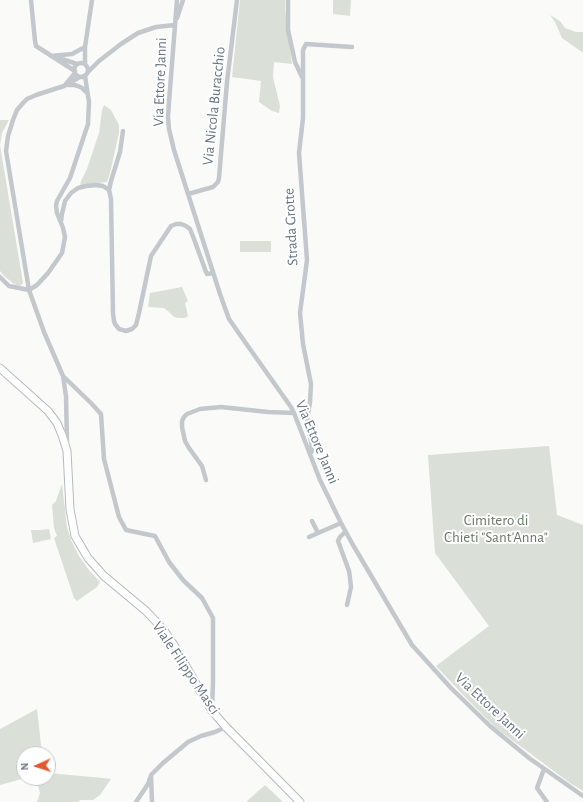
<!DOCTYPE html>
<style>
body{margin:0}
#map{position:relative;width:583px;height:802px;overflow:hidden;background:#fafaf8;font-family:"Alegreya Sans",sans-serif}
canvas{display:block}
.north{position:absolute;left:16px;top:746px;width:40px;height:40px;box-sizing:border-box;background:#fff;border:1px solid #c1c8cd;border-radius:50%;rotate:267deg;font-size:11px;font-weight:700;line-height:16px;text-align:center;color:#657683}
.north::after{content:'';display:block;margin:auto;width:14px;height:18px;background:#e4572e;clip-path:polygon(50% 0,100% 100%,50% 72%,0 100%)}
</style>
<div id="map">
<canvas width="583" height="802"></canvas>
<div class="north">N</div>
</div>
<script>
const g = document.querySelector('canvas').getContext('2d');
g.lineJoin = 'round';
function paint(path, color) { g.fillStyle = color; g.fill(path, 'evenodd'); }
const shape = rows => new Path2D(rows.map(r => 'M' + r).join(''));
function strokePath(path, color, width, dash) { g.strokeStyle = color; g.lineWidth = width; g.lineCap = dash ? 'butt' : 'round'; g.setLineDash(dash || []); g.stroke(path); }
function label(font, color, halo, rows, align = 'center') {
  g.font = font + ' "Alegreya Sans",sans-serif'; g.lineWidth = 4; g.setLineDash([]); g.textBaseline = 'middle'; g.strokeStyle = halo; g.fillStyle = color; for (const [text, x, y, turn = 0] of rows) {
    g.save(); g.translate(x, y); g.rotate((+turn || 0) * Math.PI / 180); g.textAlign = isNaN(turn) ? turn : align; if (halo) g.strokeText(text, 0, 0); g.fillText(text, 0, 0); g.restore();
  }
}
const green = shape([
 [240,0,285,0,285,10,292,64,274,62,273,77,280,106,279,113,272,111,259,102,261,81,232,77],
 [333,0,351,0,350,16,333,14],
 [550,15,560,21,565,28,576,32,583,32,583,52,582,52,562,38,555,22],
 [104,105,111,110,119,125,119,133,110,173,107,182,90,184,80,186,81,181,87,169,99,133,102,110],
 [0,120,9,120,2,133,0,145,23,283,20,286,14,284,4,276,0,271],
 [240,241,271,241,271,252,240,252],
 [182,287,188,301,185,303,188,316,185,318,178,318,174,317,168,311,164,308,148,307,150,293],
 [549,446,557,515,583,525,583,791,570,783,496,728,466,698,436,666,489,626,435,553,428,455],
 [62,484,67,527,71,540,79,556,89,570,100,582,97,587,77,601,74,598,54,538,57,536,54,528,52,505,56,501],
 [49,529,51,539,33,543,31,530,40,530],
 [37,709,42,754,24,754,25,778,0,785,0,729],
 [48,773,103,778,111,779,100,795,93,800,81,800,77,802,37,802,40,793,36,778,48,778],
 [265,785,283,802,246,802]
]);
const minor = shape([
 [31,0,35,41,36,46,75,71],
 [177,0,169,102,168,117,169,129,174,150,220,294,229,319,245,342,291,407,294,413,320,480,341,523,353,545,412,645,451,688,490,726,529,758,583,796],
 [288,0,288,30,295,62,302,77],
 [177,18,183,0],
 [51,56,72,54,85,47],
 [56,57,77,64],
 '74 70a7 7 0 1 1 14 0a7 7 0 1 1-14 0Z',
 [85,63,85,47,92,0],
 [88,72,99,61,121,44,138,33,156,27,175,25],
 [66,84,75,73],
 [68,85,74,85,78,86,82,88,87,93],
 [123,131,120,152,111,181,109,190,111,199,113,313,114,321,115,324,119,329,126,331,132,329,136,325,139,313,151,256,171,226,176,224,181,224,186,226,190,229,194,239,206,272,207,274,213,273],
 [188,194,213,187,218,182,219,178,227,82,237,0],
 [61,221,62,214,65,201,71,193,78,188,86,186,96,185,103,186,109,190],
 [0,277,9,286,29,290],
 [29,290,37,285,48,273,62,253,65,237,63,228,57,213,56,206,57,201,70,178,88,124,89,102,85,76],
 [63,376,91,403,101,414,104,459,119,517,126,530,155,536,169,562,183,580,202,598,213,618,213,683,212,709],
 [67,443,66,396,63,376,44,332,29,290,6,151,8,136,13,120,17,110,23,103,27,99,36,95,64,86,80,77],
 [310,454,312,451,312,447,307,421,310,402,311,384,303,344,300,313,307,260,299,153,303,118,303,50,306,44,352,47],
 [206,480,202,466,189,448,185,441,182,427,182,421,184,417,187,414,200,409,221,407,268,412,294,413],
 [312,521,318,533],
 [345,532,340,537,338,541,349,571,350,578,351,587,347,605],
 [309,537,341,523],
 [544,769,537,788,547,802],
 [136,802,148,784,150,778],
 [152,802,151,775,163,763,188,742,201,736,215,732,226,727]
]);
const primary = shape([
 [0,368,48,411,57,423,62,435,67,451,70,509,75,536,88,558,104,576,146,611,163,629,174,645,203,696,212,711,226,727,300,802]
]);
const streetNames = [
 ["Via Ettore Janni",160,82,-88],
 ["Via Nicola Buracchio",214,106,-84],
 ["Strada Grotte",291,227,-93],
 ["Via Ettore Janni",317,442,67],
 ["Viale Filippo Masci",186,668,56],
 ["Via Ettore Janni",490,706,43]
];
const parkNames = [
 ["Cimitero di",496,520],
 ["Chieti \"Sant'Anna\"",496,537]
];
paint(green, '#dadfd7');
strokePath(primary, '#b5babe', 9);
strokePath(minor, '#c3c8cc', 4.5);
strokePath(primary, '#fff', 7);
label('15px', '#657683', '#fff', streetNames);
label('15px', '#687a64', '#fff', parkNames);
</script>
